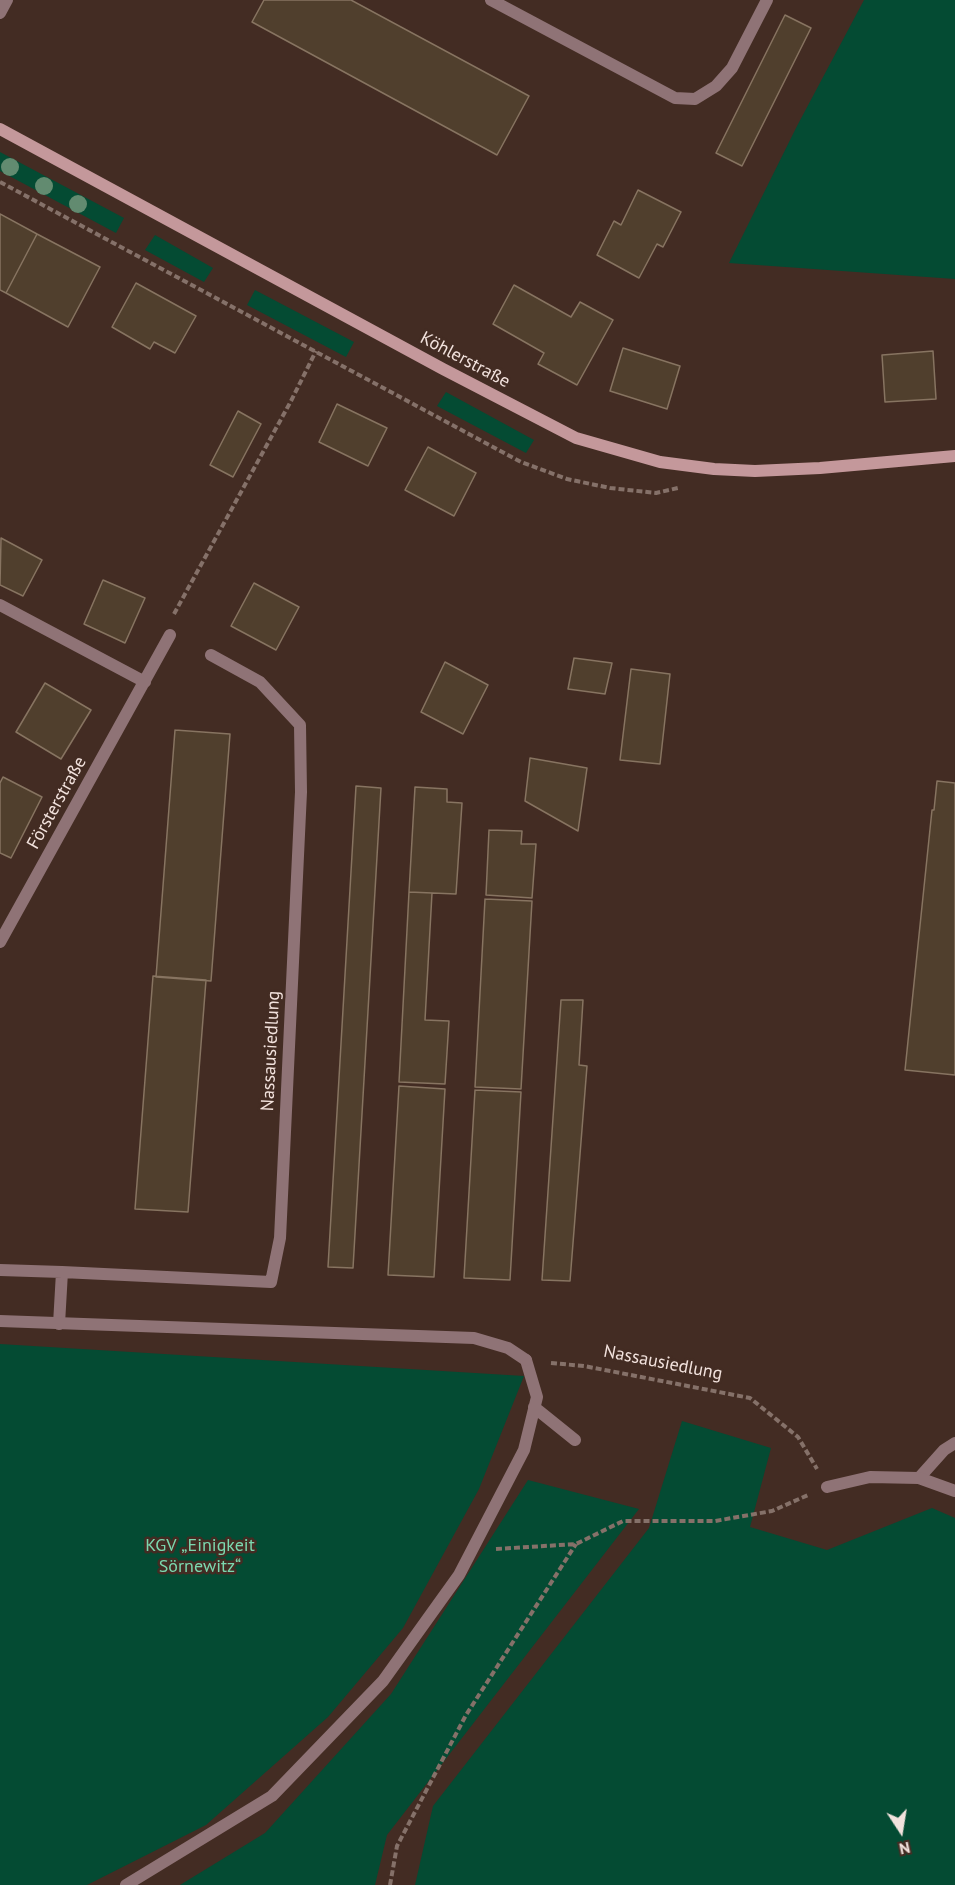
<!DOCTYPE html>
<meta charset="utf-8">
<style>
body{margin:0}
#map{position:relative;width:955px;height:1885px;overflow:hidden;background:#432c23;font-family:"PT Sans",sans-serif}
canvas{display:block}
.north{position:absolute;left:871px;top:1801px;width:60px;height:60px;-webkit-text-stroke:4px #432c23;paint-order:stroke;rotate:168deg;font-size:16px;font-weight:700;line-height:24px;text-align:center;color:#f2e2dd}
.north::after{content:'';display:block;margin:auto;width:21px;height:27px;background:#f2e2dd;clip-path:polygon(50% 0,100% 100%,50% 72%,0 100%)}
</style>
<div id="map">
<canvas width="955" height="1885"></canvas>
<div class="north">N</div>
</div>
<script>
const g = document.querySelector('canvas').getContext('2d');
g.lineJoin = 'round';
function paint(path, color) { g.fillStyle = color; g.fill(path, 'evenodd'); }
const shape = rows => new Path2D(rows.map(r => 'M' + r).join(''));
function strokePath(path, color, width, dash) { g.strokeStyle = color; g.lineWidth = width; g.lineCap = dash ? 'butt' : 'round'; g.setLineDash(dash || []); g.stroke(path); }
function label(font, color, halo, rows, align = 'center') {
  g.font = font + ' "PT Sans",sans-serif'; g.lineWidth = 5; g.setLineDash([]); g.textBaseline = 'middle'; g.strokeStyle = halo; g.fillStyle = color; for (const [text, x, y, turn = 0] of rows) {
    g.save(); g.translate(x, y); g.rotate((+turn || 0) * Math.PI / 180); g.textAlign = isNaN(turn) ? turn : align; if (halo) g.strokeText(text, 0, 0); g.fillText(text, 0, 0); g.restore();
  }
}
const green = shape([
 [864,0,955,0,955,279,729,263,797,126],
 [0,152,124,218,116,233,0,171],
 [155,235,213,268,204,282,145,250],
 [255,290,354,342,346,357,247,305],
 [446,392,534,440,526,453,437,406],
 [0,1344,524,1376,479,1489,403,1628,328,1717,206,1825,87,1885,0,1885],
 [682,1421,771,1448,750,1527,827,1550,932,1508,955,1518,955,1885,415,1885,433,1806,649,1528],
 [528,1480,639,1509,387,1835,375,1885,180,1885,265,1833,391,1694]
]);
const building = shape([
 [264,0,351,0,529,96,497,155,252,22,264,0],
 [785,15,811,28,742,166,716,153,785,15],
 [638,190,681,212,663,247,657,244,639,278,597,255,614,221,621,225,638,190],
 [0,214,37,234,6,293,0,290,0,214],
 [37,234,100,267,68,327,6,293,37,234],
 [136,283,196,316,175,353,154,342,150,349,112,327,136,283],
 [514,285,571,317,580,302,613,320,577,385,538,364,544,353,493,324,514,285],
 [623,348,680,366,667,409,610,391,623,348],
 [933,351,936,399,885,402,882,355,933,351],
 [337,404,387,428,368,466,319,442,337,404],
 [238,411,261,424,233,477,210,465,238,411],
 [428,447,476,473,454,516,405,490,428,447],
 [1,538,42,560,23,596,0,585,1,538],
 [103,580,145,598,125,643,84,624,103,580],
 [254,583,299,607,276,650,231,626,254,583],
 [574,658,612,663,605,694,568,689,574,658],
 [445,662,488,685,463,734,421,712,445,662],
 [631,669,670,674,660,764,620,760,631,669],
 [45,683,91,710,61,759,16,732,45,683],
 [175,730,230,734,211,981,156,977,175,730],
 [530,758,587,768,578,831,525,801,530,758],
 [3,777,42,797,11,858,0,853,0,783,3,777],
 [937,781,955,783,955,1075,905,1070,932,810,934,810,937,781],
 [356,786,381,788,353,1268,328,1267,356,786],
 [415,787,447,789,447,802,462,803,456,894,409,892,415,787],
 [489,830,522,831,521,844,536,844,532,898,486,895,489,830],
 [409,892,432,893,425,1020,449,1021,445,1084,399,1082,409,892],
 [485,899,532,901,521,1089,475,1087,485,899],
 [153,976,206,980,188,1212,135,1209,153,976],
 [561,1000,583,1000,579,1065,587,1066,570,1281,542,1280,561,1000],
 [399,1086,445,1089,434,1277,388,1275,399,1086],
 [475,1090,521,1092,510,1280,464,1278,475,1090]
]);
const path = shape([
 [0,182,521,462,567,479,610,488,656,493,678,488],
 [174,614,291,401,316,351],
 [551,1363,584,1366,750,1398,798,1437,817,1469],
 [496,1549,576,1544,623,1521,715,1521,772,1511,808,1495],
 [390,1885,397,1846,466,1715,576,1544]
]);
const lane = shape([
 [491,0,675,98,695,99,716,86,732,68,767,0],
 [0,13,7,0],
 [0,1270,62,1272,59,1324],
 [62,1272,271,1282,280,1238,301,792,300,725,260,682,211,655],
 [534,1407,575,1440],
 [919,1478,944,1450,955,1443],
 [126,1885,272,1796,383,1681,459,1575,524,1450,537,1397,526,1360]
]);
const street = shape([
 [0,605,145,682],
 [0,942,170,635],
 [0,1321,474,1338,508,1348,526,1360],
 [827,1487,870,1477,919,1478,955,1491]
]);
const secondary = shape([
 [0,129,443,369,576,438,660,462,714,469,755,471,820,468,955,456]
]);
const trees = [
 [10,167],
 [44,186],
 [78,204]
];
const streetNames = [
 ["Köhlerstraße",465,360,28],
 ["Försterstraße",57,803,-61],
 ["Nassausiedlung",271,1051,-87],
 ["Nassausiedlung",663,1363,11]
];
const parkNames = [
 ["KGV „Einigkeit",200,1546],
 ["Sörnewitz“",200,1567]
];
paint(green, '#044b33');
paint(building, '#503f2d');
strokePath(building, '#877461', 1.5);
strokePath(path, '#857169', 4, [6, 3]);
strokePath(lane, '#8f7376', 12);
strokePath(street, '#8f7376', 12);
strokePath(secondary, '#c4989b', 12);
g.fillStyle = '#628b70';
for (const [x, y] of trees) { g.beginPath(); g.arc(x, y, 9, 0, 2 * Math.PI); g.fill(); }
label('18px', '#f2e2dd', '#432c23', streetNames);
label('18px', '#7bd8af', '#432c23', parkNames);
</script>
